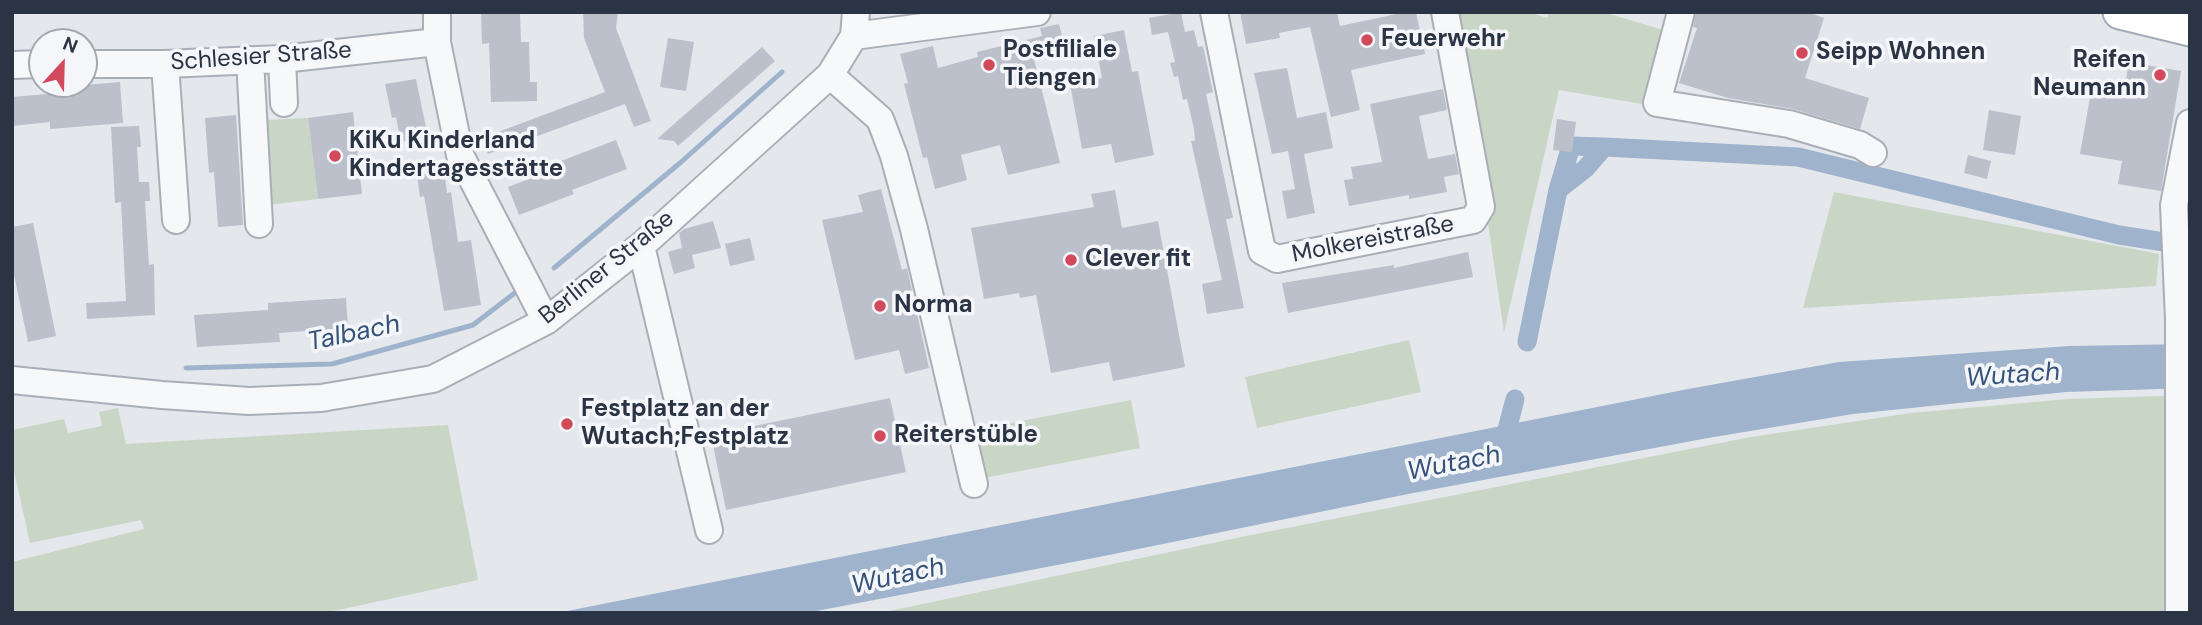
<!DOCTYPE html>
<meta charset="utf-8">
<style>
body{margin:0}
#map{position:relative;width:2202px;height:625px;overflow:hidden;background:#e4e7ec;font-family:"DM Sans",sans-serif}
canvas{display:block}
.frame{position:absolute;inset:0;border:14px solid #2b3445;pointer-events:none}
.north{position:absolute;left:28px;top:28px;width:70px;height:70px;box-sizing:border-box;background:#f4f6f9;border:2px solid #a4a8b1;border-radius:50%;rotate:22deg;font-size:19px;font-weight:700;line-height:28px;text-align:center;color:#2b3445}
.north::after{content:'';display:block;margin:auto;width:24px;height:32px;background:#d1495b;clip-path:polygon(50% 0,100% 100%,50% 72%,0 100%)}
</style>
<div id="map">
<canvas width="2202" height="625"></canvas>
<div class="frame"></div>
<div class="north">N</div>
</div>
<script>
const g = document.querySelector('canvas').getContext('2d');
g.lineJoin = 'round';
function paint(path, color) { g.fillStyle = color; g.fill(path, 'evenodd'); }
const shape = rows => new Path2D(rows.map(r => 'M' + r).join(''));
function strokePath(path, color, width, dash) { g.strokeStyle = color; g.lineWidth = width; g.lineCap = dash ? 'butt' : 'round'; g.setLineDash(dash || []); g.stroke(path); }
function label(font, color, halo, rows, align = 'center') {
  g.font = font + ' "DM Sans",sans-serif'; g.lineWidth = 7; g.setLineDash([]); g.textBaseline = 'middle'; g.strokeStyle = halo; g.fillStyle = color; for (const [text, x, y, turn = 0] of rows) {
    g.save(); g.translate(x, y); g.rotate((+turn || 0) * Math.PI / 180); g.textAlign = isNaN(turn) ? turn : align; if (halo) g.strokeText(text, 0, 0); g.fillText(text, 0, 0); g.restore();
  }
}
const green = shape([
 [1457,12,1529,12,1547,18,1549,12,1603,12,1663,30,1642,104,1559,90,1504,332],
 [308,118,318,199,268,205,264,120],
 [1834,192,2159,254,2156,286,1803,308],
 [1409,340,1421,392,1257,428,1245,377],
 [2190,395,2190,613,880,613,1246,536,1751,437,1911,413,2068,399],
 [1131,400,1140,448,979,479,969,431],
 [118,408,126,444,448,425,478,580,324,613,12,613,12,562,144,529,141,520,30,543,12,462,12,430,64,419,68,433,102,426,99,412]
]);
const water = shape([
 [2190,344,2190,388,2066,392,1853,414,1708,438,1408,494,1099,557,806,613,557,613,1688,389,1839,362,2069,346]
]);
const stream = shape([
 [554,268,680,163,782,72],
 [186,368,332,364,473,325,516,292]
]);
const canal = shape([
 [1558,190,1571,146,1604,147],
 [1527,342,1558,190,1586,168,1604,147,1798,157,2119,235,2190,246],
 [1502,449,1515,399]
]);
const building = shape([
 [481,12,520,12,521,42,529,42,530,82,537,82,537,101,491,102,489,43,482,44],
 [583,12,618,12,616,28,651,121,634,127,625,104,488,154,482,138,605,92,584,38],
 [1181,12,1185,32,1194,30,1198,47,1203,46,1213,92,1206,94,1233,218,1226,219,1244,308,1207,314,1202,284,1222,280,1191,141,1195,141,1194,129,1187,99,1183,100,1178,76,1174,77,1170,63,1175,62,1168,32,1152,35,1149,18],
 [1240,12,1337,12,1340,26,1406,12,1416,12,1425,54,1351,70,1360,110,1331,117,1310,27,1279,33,1280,38,1246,44],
 [1696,12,1807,12,1824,18,1805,78,1869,98,1860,129,1793,109,1728,98,1679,83,1697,28,1693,27],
 [1059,24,1066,51,1034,59,1060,163,1008,175,1000,145,961,155,967,180,935,189,927,157,923,158,904,84,908,83,900,54,933,46,938,68,978,57,977,52,1042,36,1040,28],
 [1124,30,1132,72,1138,71,1154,155,1115,163,1111,144,1082,149,1070,84,1102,78,1094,36],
 [668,38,694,42,686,91,660,87],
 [762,47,775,61,678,146,674,141,657,139],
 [2129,62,2181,71,2161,191,2118,184,2122,161,2080,154,2091,92,2123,97],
 [1287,68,1297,118,1326,112,1333,148,1304,154,1315,213,1287,219,1282,191,1295,189,1288,151,1272,154,1254,73],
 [416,79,428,137,401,142,396,117,392,118,385,84],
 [120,82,123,123,50,129,50,122,12,126,12,97,47,94,46,84,63,84,63,87],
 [1443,89,1447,110,1419,116,1428,159,1455,154,1459,174,1444,177,1447,192,1409,199,1409,195,1349,206,1344,180,1353,179,1351,167,1382,162,1370,104],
 [1989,110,2021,116,2015,155,1983,150],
 [353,112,362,194,318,199,308,118],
 [236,115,243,225,218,227,214,172,209,173,205,118],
 [1557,119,1576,122,1572,152,1553,150],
 [139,126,141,147,137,147,139,182,149,182,150,201,145,201,149,265,154,264,155,315,87,319,86,303,126,301,121,202,115,203,111,127],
 [616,140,627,169,572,190,574,194,519,215,508,187,563,166,561,161],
 [1968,155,1991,161,1987,179,1964,173],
 [444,171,447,193,451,192,458,242,471,240,481,305,444,311,424,196,420,197,417,175],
 [881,189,902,270,907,268,929,368,905,374,899,350,855,360,822,220,863,212,858,195],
 [1115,190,1122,228,1158,221,1185,367,1113,381,1109,362,1051,373,1036,295,1020,298,1019,293,984,299,971,228,1094,207,1091,194],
 [713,221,721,248,692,255,695,268,674,274,668,252,682,248,679,233,684,229],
 [33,223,56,336,28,342,12,265,12,227],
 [750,238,755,260,730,266,725,244],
 [1468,252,1473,277,1288,313,1282,283,1394,265,1394,268],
 [346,298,348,328,279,333,280,342,197,347,194,315,268,310,268,303],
 [890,398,906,472,726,510,711,435]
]);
const minor = shape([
 [437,12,437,42,460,155,546,321],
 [1214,12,1262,251,1277,259,1473,220,1481,207,1445,12],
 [1681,12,1657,103,1789,124,1860,145,1873,153],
 [854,36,1037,12],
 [282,59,284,103],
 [250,60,259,224],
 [84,64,165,64,282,59,437,42],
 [165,64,176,220],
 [12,65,42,64],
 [830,75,880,119,894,156,914,229,974,484],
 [641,246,709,530],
 [12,380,162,395,249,401,321,398,433,379,546,321,641,246,830,75,854,36,856,12],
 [2179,613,2179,320,2174,205,2190,123]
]);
const major = shape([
 [2120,12,2190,29]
]);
const markers = [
 [1367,40,7,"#d1495b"],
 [1802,53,7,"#d1495b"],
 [989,65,7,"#d1495b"],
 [2160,75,7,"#d1495b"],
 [335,156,7,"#d1495b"],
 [1071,260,7,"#d1495b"],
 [880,306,7,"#d1495b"],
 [567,424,7,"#d1495b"],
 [880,436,7,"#d1495b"]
];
const poiNames = [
 ["Feuerwehr",1381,40],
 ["Postfiliale",1003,51],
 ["Tiengen",1003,79],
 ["Seipp Wohnen",1816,53],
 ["Reifen",2146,61,"right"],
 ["Neumann",2146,89,"right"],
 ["KiKu Kinderland",349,142],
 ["Kindertagesstätte",349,170],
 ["Clever fit",1085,260],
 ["Norma",894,306],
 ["Festplatz an der",581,410],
 ["Wutach;Festplatz",581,438],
 ["Reiterstüble",894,436]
];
const streetNames = [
 ["Schlesier Straße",261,57,-4],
 ["Molkereistraße",1373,240,-11],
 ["Berliner Straße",607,268,-39]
];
const waterNames = [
 ["Talbach",354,334,-12],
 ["Wutach",2013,376,-4],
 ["Wutach",1454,464,-11],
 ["Wutach",898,577,-12]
];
paint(green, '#c9d6c5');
paint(water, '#9fb4cc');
strokePath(stream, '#9fb4cc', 5);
strokePath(canal, '#9fb4cc', 19);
paint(building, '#bbc0ca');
strokePath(minor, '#a9aeb7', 30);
strokePath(major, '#a3abb8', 37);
strokePath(minor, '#f7f8fa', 26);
strokePath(major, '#fff', 33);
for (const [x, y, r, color] of markers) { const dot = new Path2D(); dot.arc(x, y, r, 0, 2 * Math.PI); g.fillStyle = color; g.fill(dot); strokePath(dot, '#f4f6f9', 2.5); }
label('bold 24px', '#2b3445', '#f4f6f9', poiNames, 'left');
label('24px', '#2b3445', '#f4f6f9', streetNames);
label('italic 26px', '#34527a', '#f4f6f9', waterNames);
</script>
